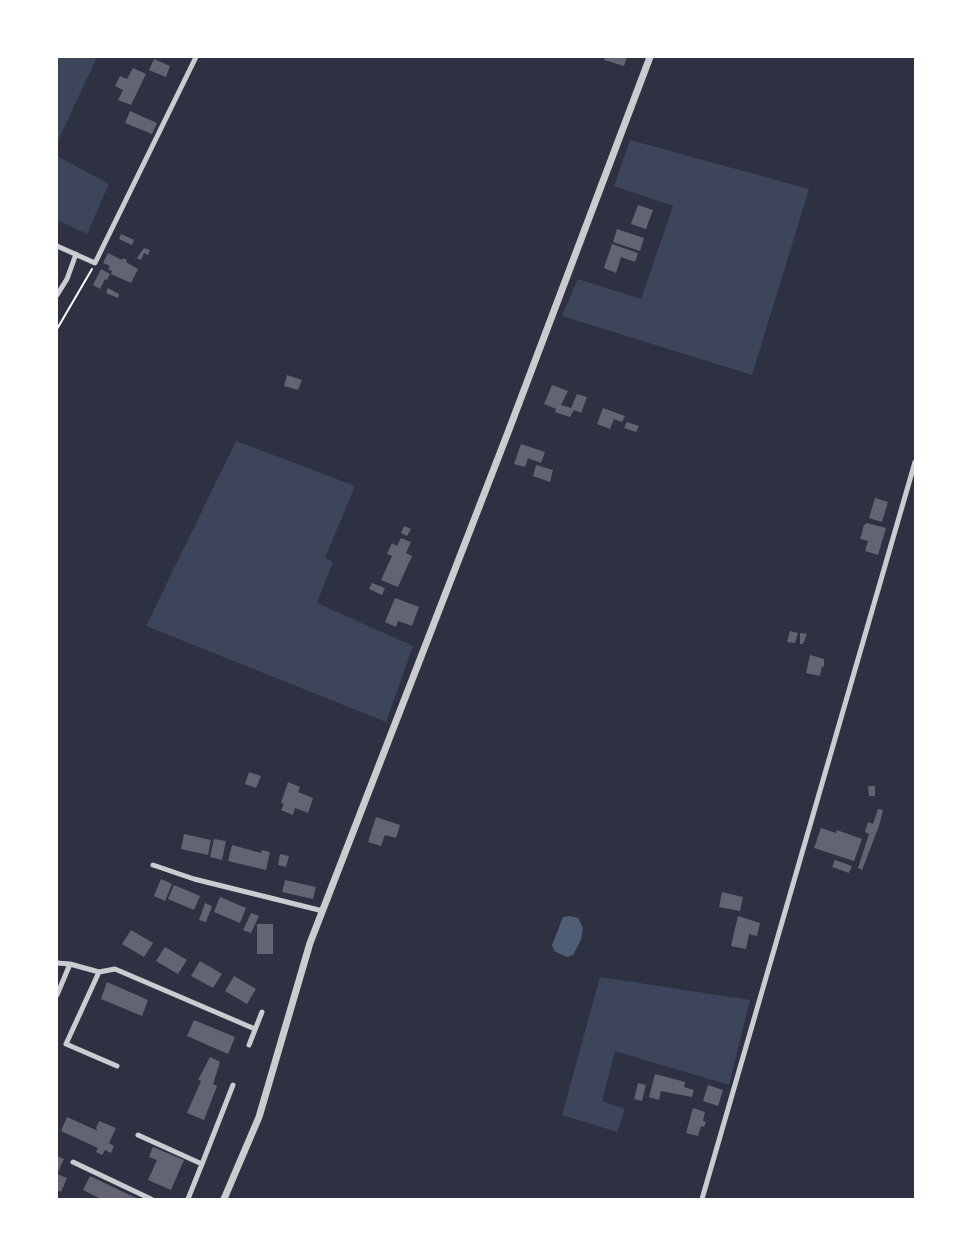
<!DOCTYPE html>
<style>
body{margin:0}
#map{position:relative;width:972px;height:1256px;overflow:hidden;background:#2d3142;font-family:"Open Sans",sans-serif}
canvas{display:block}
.frame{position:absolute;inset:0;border:58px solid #fff;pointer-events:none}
</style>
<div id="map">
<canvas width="972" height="1256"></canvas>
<div class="frame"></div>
</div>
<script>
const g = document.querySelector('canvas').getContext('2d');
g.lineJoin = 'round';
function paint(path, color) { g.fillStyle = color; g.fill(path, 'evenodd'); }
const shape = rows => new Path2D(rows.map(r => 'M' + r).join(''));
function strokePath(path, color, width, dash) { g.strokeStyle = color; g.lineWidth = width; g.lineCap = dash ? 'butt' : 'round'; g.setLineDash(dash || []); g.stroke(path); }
const green = shape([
 [57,57,97,57,57,143],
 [630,140,809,189,752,375,562,316,578,279,641,299,673,206,614,186],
 [57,156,109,184,87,234,57,220],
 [236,441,355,486,325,558,333,562,317,603,413,646,386,722,146,626],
 [600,977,750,1000,729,1085,615,1051,602,1101,625,1109,617,1132,562,1115]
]);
const water = shape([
 [570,916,578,918,583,928,581,940,573,955,567,957,554,951,552,945,563,917]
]);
const building = shape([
 [605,57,627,57,624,66,604,60],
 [154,59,170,66,166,77,149,70],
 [133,68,146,74,131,105,118,100,123,90,115,86,120,76,127,79],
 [130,111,157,123,152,134,125,123],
 [638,205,653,210,646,229,631,224],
 [617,229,644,238,640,251,613,242],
 [121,234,134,240,132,245,119,239],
 [612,244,638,253,635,262,621,257,616,273,604,268],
 [144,248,150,250,148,255,144,253,141,260,137,258],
 [108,253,122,260,123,258,127,260,126,262,138,269,131,283,111,274,112,271,108,269,110,266,103,263],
 [101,269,110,274,107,280,105,279,100,289,93,285],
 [108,288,119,294,118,298,106,293],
 [287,375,302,380,298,390,284,386],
 [552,385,568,391,561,405,571,408,577,394,587,397,581,413,574,410,570,417,555,412,556,409,544,404],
 [603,408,625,416,622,422,614,419,610,429,597,424],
 [627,422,639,426,636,432,624,428],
 [521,444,545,452,541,463,528,458,525,467,514,464],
 [536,465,553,470,550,482,533,476],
 [875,498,888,502,882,522,869,518],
 [867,523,886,528,878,555,865,551,868,541,860,539,864,525],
 [404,526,411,529,407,536,401,533],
 [401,538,411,542,406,553,412,556,398,587,381,580,392,556,387,554,392,543,397,546],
 [372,583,385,588,382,595,369,589],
 [395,598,419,607,412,626,398,621,396,627,385,622],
 [790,631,798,633,795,643,787,642],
 [800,633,807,634,803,644,800,644],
 [810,655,824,659,824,667,822,666,820,676,806,673],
 [249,772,261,776,256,788,245,784],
 [288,782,300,787,298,792,313,798,308,813,295,808,293,815,281,810,284,804,281,803],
 [868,786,875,786,875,796,869,796],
 [878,809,883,810,879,826,862,870,858,868,869,834,865,832,868,822,873,824],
 [376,817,400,825,396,838,385,835,381,846,368,842],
 [821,828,836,833,837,830,862,839,854,861,814,848],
 [184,834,211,840,208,855,181,849],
 [214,839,226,841,222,860,210,857],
 [232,845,261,853,262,850,270,852,266,870,228,861],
 [280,854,289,856,286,867,278,865],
 [835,860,852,866,849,873,832,867],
 [161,879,172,884,165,901,154,896],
 [285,880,316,887,313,899,282,892],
 [174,885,200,896,194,910,168,899],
 [722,892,743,897,740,911,719,907],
 [220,897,246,908,240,923,214,912],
 [205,903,212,906,206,922,199,920],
 [251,913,259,916,251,933,243,930],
 [738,916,760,923,757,936,749,934,746,949,731,946],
 [257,924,273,924,273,954,257,954],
 [131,930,153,943,144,957,122,944],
 [165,947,187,960,178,974,156,961],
 [200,961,222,974,213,988,191,976],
 [234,976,256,989,247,1004,225,991],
 [107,982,148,1000,142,1016,101,999],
 [194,1020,235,1037,228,1054,187,1036],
 [210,1057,220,1062,213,1084,217,1086,204,1120,187,1113,201,1081,198,1080],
 [655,1074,685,1082,684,1087,694,1090,692,1097,661,1091,659,1100,649,1097],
 [638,1083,646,1085,642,1101,634,1099],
 [708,1085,723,1090,718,1106,703,1101],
 [693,1108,705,1112,703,1121,706,1122,704,1127,701,1126,698,1136,686,1133],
 [67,1117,98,1131,96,1128,99,1121,116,1128,109,1143,114,1146,111,1153,105,1150,102,1155,96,1152,98,1148,61,1131],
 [153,1147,184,1160,171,1190,148,1180,157,1160,149,1157],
 [57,1156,64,1159,57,1174,67,1178,61,1192,57,1190],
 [90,1176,138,1199,101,1199,83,1190]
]);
const path = shape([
 [57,329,92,269]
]);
const minor = shape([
 [57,246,95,263,196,57],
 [57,295,67,279,76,254],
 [153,865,194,879,323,911],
 [57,963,70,964,57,995],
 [70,964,99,972],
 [99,972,115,969,255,1029],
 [99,972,66,1044,117,1066],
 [249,1045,262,1012],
 [138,1135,202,1164,188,1199],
 [73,1162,151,1199],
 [202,1164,233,1085],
 [702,1199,915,462]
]);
const tertiary = shape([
 [224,1199,259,1117,310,943,507,435,650,57]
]);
paint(green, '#3c4559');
paint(water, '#4f5d75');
paint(building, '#626471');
strokePath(path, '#fff', 2);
strokePath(minor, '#caccd0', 5);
strokePath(tertiary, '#caccd0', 7);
</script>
